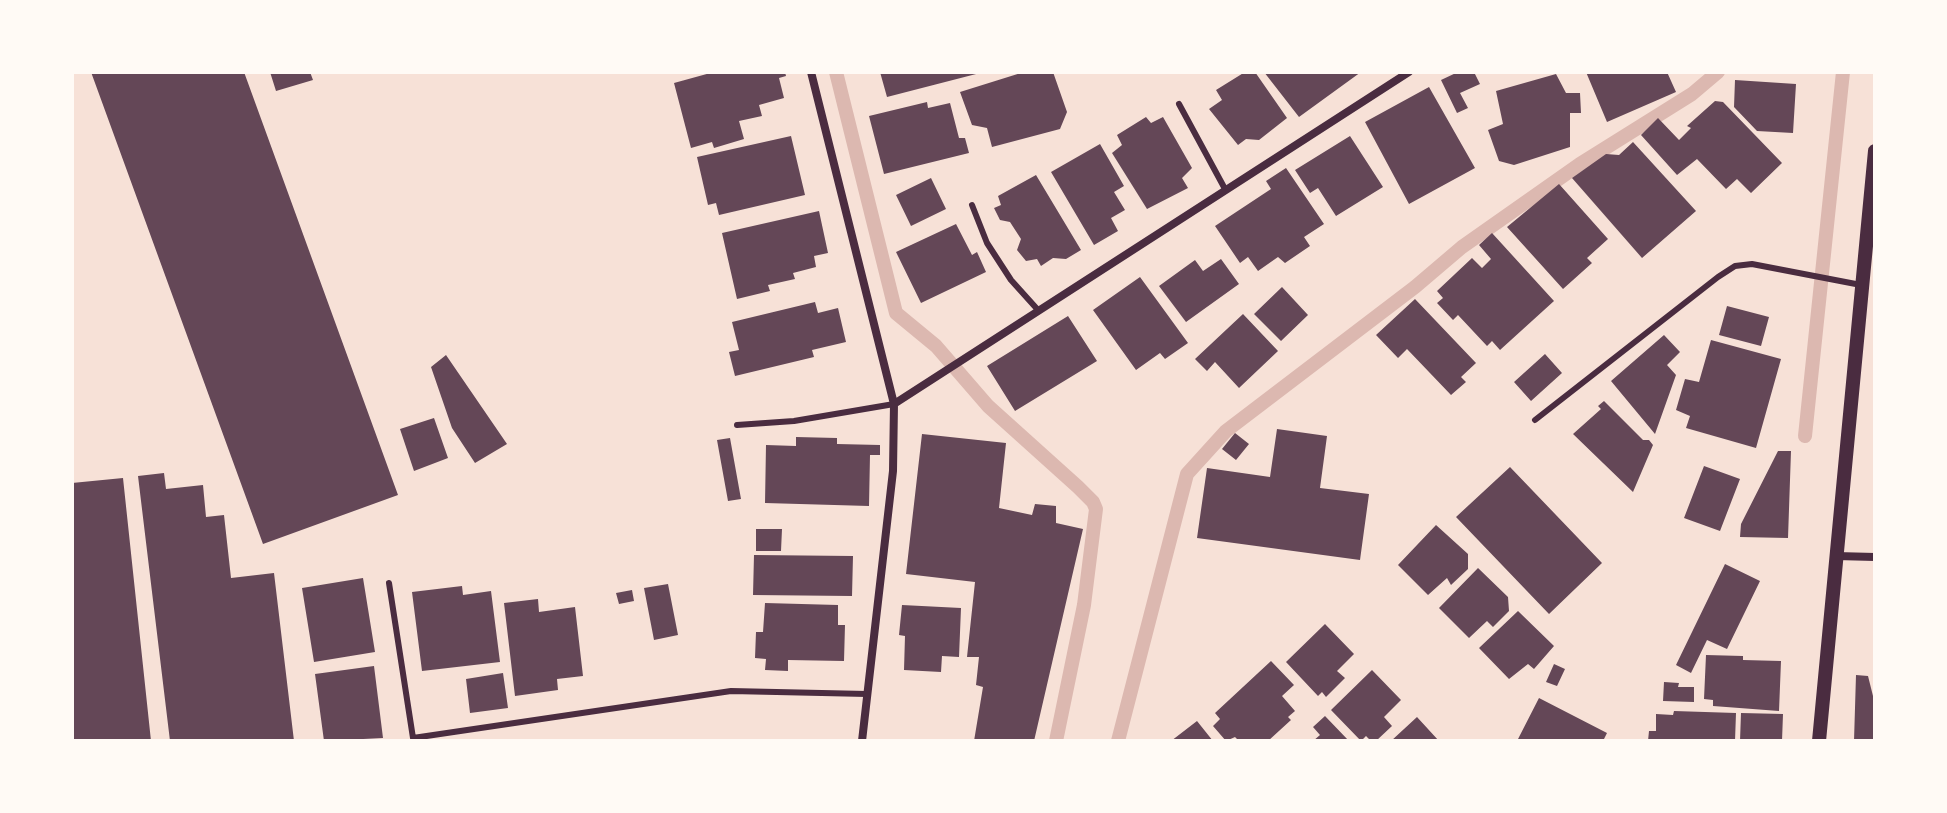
<!DOCTYPE html>
<style>
body{margin:0}
#map{position:relative;width:1947px;height:813px;overflow:hidden;background:#f7e1d7;font-family:Figtree,sans-serif}
canvas{display:block}
.frame{position:absolute;inset:0;border:74px solid #fffaf5;pointer-events:none}
</style>
<div id="map">
<canvas width="1947" height="813"></canvas>
<div class="frame"></div>
</div>
<script>
const g = document.querySelector('canvas').getContext('2d');
g.lineJoin = 'round';
const shape = rows => new Path2D(rows.map(r => 'M' + r).join(''));
function strokePath(path, color, width, dash) { g.strokeStyle = color; g.lineWidth = width; g.lineCap = dash ? 'butt' : 'round'; g.setLineDash(dash || []); g.stroke(path); }
function paint(path, color) { g.fillStyle = color; g.fill(path, 'evenodd'); }
const stream = shape([
 [836,72,896,313,936,346,988,406,1078,487,1093,502,1096,509,1084,605,1056,741],
 [1805,436,1843,72],
 [1118,741,1187,474,1226,431,1415,287,1462,247,1580,164,1692,94,1718,72]
]);
const building = shape([
 [91,72,244,72,398,495,263,544],
 [270,72,310,72,313,80,276,91],
 [714,72,785,72,786,76,779,78,784,98,759,105,762,116,739,121,744,139,714,148,712,142,691,148,674,83],
 [880,72,980,72,980,73,887,97],
 [1024,72,1053,72,1067,112,1060,129,992,147,987,128,972,125,960,92],
 [1245,72,1255,72,1287,118,1259,140,1246,139,1238,145,1209,109,1222,100,1216,90],
 [1264,72,1361,72,1299,117],
 [1458,72,1474,72,1480,84,1460,93,1468,108,1457,113,1441,80],
 [1586,72,1667,72,1676,92,1607,122],
 [1556,74,1566,93,1580,93,1581,113,1570,113,1570,147,1514,165,1499,161,1488,130,1503,124,1496,91],
 [1735,80,1796,84,1793,133,1757,131,1734,107],
 [1429,87,1475,168,1409,204,1365,122],
 [1715,101,1723,102,1782,163,1751,193,1737,179,1726,189,1697,159,1677,175,1641,135,1658,118,1679,140,1691,128,1687,126],
 [927,102,928,108,950,103,959,138,965,138,969,153,884,174,869,116],
 [1146,117,1151,123,1163,117,1192,168,1182,178,1188,188,1147,209,1112,153,1122,145,1117,135],
 [791,136,805,195,719,215,716,203,708,205,697,157],
 [1350,136,1383,187,1336,216,1318,188,1310,193,1295,170],
 [1633,142,1696,211,1642,258,1572,178,1606,154,1619,155],
 [1100,144,1124,186,1114,192,1125,210,1111,218,1118,231,1094,245,1051,172],
 [1286,168,1324,224,1304,237,1310,246,1285,263,1278,257,1258,271,1248,257,1240,263,1215,226,1271,189,1266,181],
 [1036,175,1081,250,1066,259,1053,258,1041,266,1037,259,1026,261,1017,250,1021,239,1010,222,1000,220,994,208,1001,205,998,196],
 [931,178,946,209,911,226,896,195],
 [1559,184,1608,239,1587,258,1592,263,1563,289,1507,227],
 [819,211,828,253,814,256,816,267,793,273,795,279,768,285,770,291,737,299,722,233],
 [956,224,972,255,977,252,986,272,921,303,896,252],
 [1492,233,1554,301,1500,350,1492,341,1487,346,1458,315,1453,320,1437,303,1443,298,1437,291,1472,258,1482,268,1491,259,1479,245],
 [1221,259,1239,284,1186,322,1159,286,1195,260,1203,271],
 [1140,277,1188,343,1165,359,1160,353,1136,370,1093,310],
 [1282,287,1308,315,1281,341,1254,314],
 [1415,299,1476,363,1461,377,1466,382,1451,395,1407,349,1398,358,1376,335],
 [815,302,818,313,838,308,846,342,812,350,814,357,735,376,729,352,739,350,732,322],
 [1727,306,1769,317,1761,346,1719,335],
 [1243,314,1278,351,1239,388,1215,362,1207,371,1195,359],
 [1068,316,1097,361,1015,411,987,366],
 [1664,335,1680,352,1667,365,1676,375,1655,434,1611,381],
 [1711,340,1781,359,1756,448,1686,428,1690,416,1676,410,1685,379,1699,382],
 [1545,354,1562,373,1531,401,1514,382],
 [446,355,507,444,475,463,452,428,431,367],
 [1604,401,1643,440,1649,440,1653,445,1633,492,1573,434,1601,409,1598,406],
 [434,418,448,458,414,471,400,429],
 [1277,429,1327,436,1320,488,1369,494,1360,560,1197,538,1207,468,1270,477],
 [1235,433,1249,444,1236,460,1222,449],
 [922,434,1006,443,999,508,1032,515,1035,504,1056,506,1056,523,1083,529,1034,741,974,741,983,687,976,685,979,657,967,657,975,582,906,574],
 [796,437,837,438,837,444,880,445,880,455,870,455,869,506,765,503,766,445,796,446],
 [730,438,741,499,728,501,717,440],
 [1778,451,1791,451,1788,538,1740,537,1741,524],
 [1704,466,1740,479,1720,531,1684,518],
 [1510,467,1602,563,1549,614,1456,517],
 [164,473,166,489,203,485,206,517,224,515,231,578,274,573,294,741,170,741,138,476],
 [123,478,151,741,72,741,72,483],
 [1436,525,1468,554,1468,569,1451,585,1447,578,1428,595,1398,565],
 [756,529,782,529,781,551,756,551],
 [754,555,853,556,852,596,753,595],
 [1725,564,1760,581,1727,649,1707,640,1691,673,1676,665],
 [1478,568,1508,597,1509,611,1493,627,1487,621,1469,638,1439,608],
 [363,578,375,652,314,662,302,588],
 [668,584,678,635,654,640,644,588],
 [462,586,463,595,491,591,500,662,422,671,412,592],
 [632,590,634,601,619,604,616,593],
 [538,599,539,612,575,607,583,676,557,679,558,690,515,696,504,603],
 [765,603,838,605,838,625,845,625,844,661,788,660,788,671,765,670,766,659,755,658,756,632,763,632],
 [902,605,961,608,959,657,942,656,941,672,904,670,905,636,899,635],
 [1518,611,1554,646,1534,669,1528,664,1509,679,1479,648],
 [1325,624,1354,654,1337,671,1345,678,1326,697,1322,692,1318,696,1286,662],
 [1706,655,1743,656,1743,660,1781,661,1779,711,1713,706,1713,700,1704,699],
 [1271,661,1294,685,1282,696,1295,711,1288,717,1291,720,1268,741,1239,741,1235,737,1226,741,1213,726,1220,719,1215,713],
 [1554,664,1565,669,1557,686,1546,682],
 [374,666,383,738,324,741,315,674],
 [1372,670,1401,700,1384,717,1392,726,1376,741,1371,741,1366,736,1361,741,1331,710],
 [503,673,508,708,470,713,466,679],
 [1856,675,1868,676,1875,704,1875,741,1854,741],
 [1664,682,1679,683,1678,687,1694,687,1694,702,1663,701],
 [1539,698,1607,733,1603,741,1517,741],
 [1674,711,1736,713,1735,741,1648,741,1649,731,1656,731,1656,714,1673,715],
 [1741,713,1783,714,1782,741,1740,741],
 [1325,716,1349,741,1313,741,1320,735,1313,727],
 [1417,717,1439,741,1391,741],
 [1197,721,1213,741,1171,741]
]);
const service = shape([
 [1179,104,1225,189],
 [972,205,987,243,1011,280,1038,310],
 [1535,420,1718,277,1735,266,1752,264,1861,285],
 [737,425,794,421,894,404],
 [389,583,413,738,731,691,867,694]
]);
const minor = shape([
 [811,72,894,404,893,471,862,741],
 [894,404,1409,72],
 [1836,556,1875,557]
]);
const tertiary = shape([
 [1819,741,1875,151]
]);
strokePath(stream, '#dcb8b0', 14);
paint(building, '#644757');
strokePath(service, '#4a2c40', 6);
strokePath(minor, '#4a2c40', 8);
strokePath(tertiary, '#4a2c40', 14);
</script>
